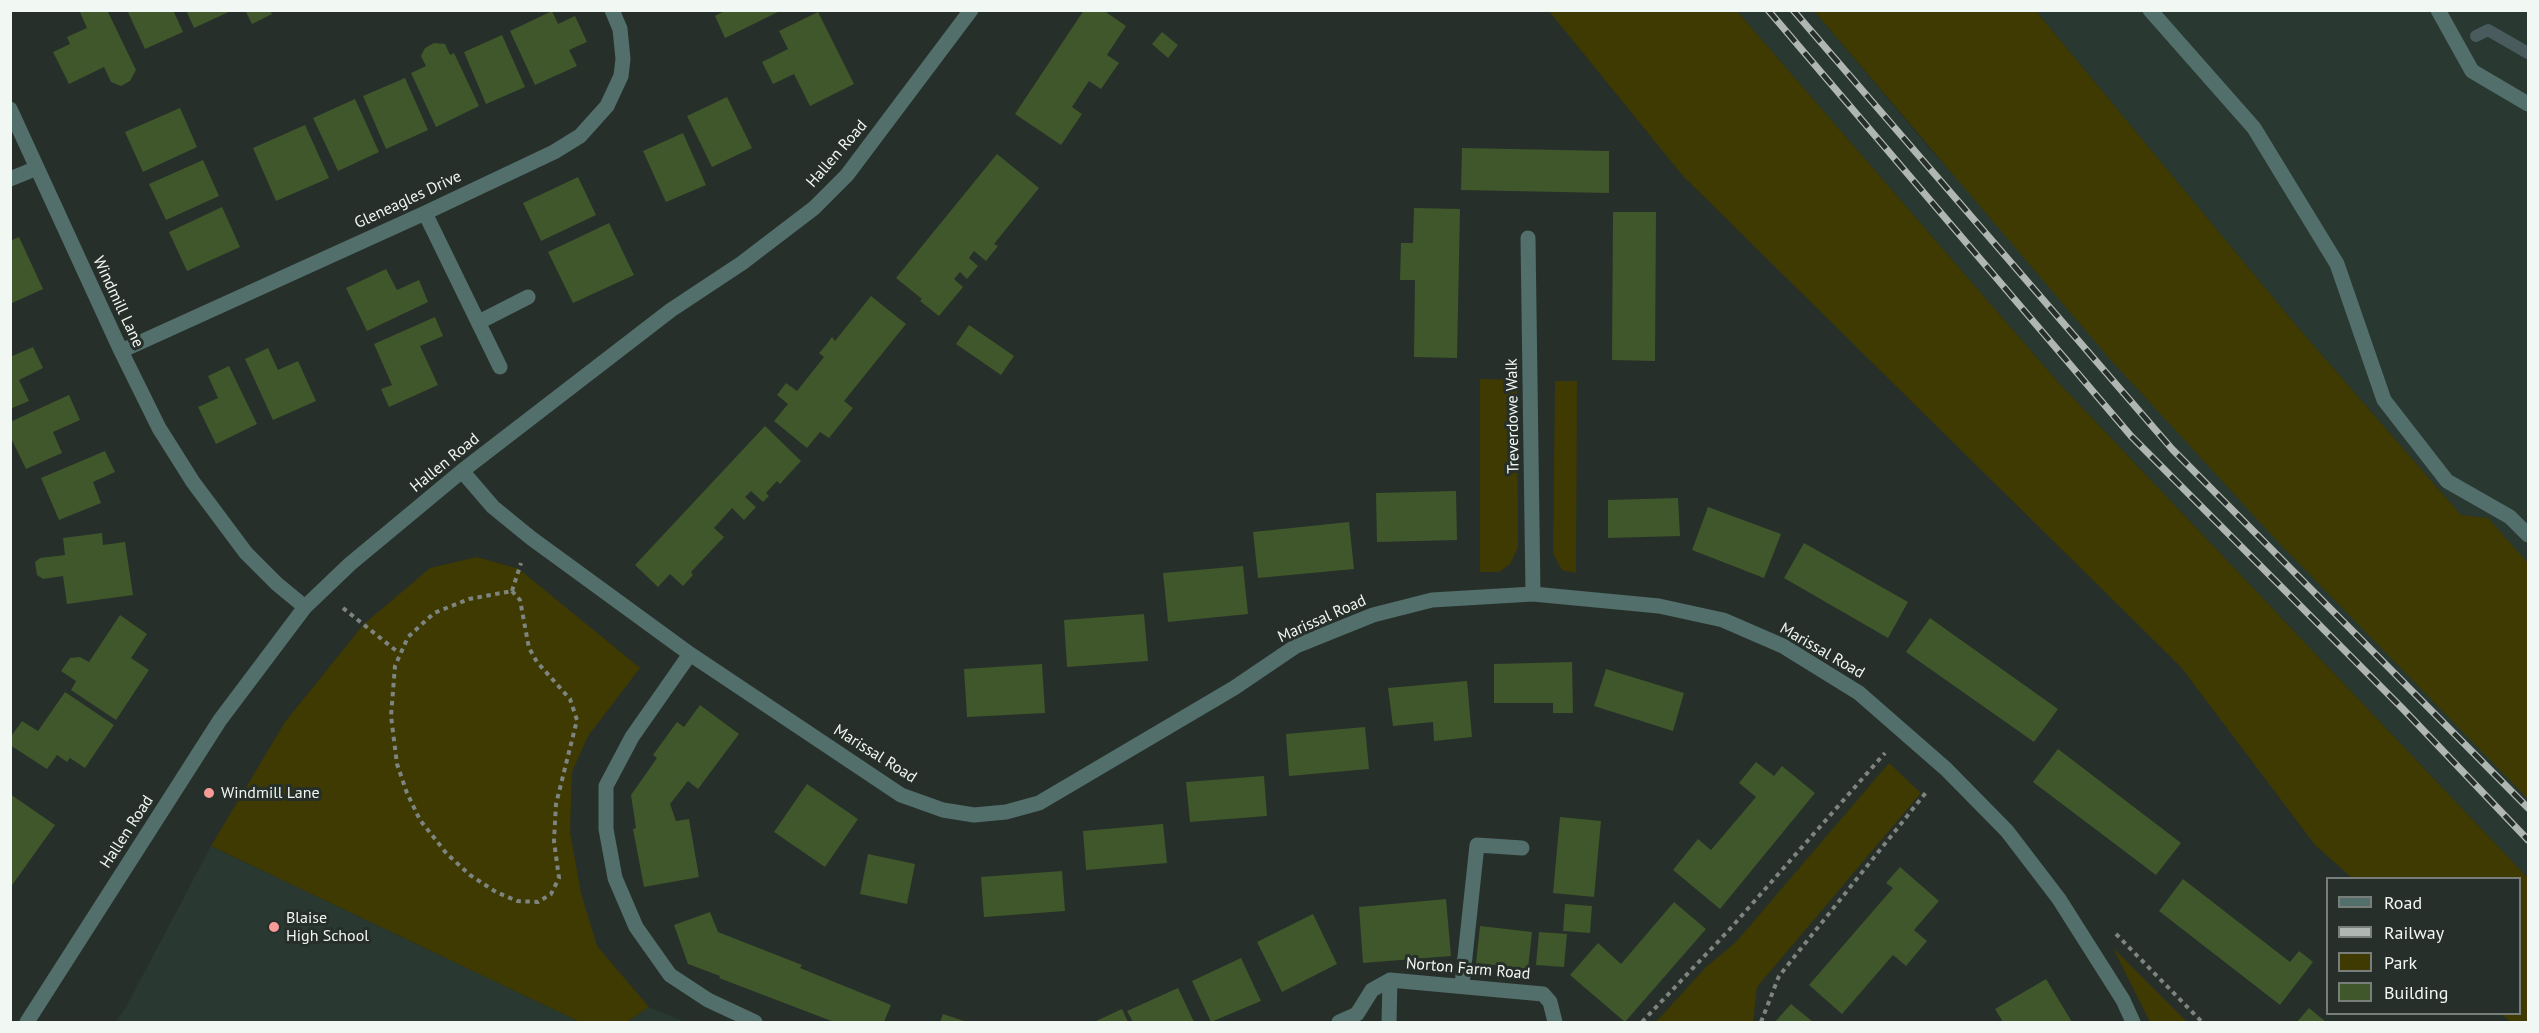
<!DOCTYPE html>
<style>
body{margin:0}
#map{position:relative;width:2539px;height:1033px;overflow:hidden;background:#272f2a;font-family:"PT Sans",sans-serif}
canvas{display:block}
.frame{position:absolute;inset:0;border:12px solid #f1f7f3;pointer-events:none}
.legend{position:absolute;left:2326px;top:877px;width:195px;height:138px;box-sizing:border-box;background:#272f2a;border:2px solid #787f7a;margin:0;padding:8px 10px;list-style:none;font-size:18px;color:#f1f7f3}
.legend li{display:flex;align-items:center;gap:12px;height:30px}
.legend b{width:30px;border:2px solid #787f7a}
</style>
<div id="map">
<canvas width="2539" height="1033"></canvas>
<div class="frame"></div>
<ul class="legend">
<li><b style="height:8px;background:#526f6b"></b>Road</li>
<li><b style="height:8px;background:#b0b7b3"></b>Railway</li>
<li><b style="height:16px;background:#3e3a02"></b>Park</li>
<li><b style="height:16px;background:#3f572a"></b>Building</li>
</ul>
</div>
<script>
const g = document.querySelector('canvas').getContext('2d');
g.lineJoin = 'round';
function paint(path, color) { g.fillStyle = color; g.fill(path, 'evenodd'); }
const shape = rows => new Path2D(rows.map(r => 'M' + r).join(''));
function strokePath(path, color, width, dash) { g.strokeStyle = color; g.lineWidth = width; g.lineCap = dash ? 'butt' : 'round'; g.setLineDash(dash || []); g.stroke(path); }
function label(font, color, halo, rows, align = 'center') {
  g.font = font + ' "PT Sans",sans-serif'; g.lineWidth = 6; g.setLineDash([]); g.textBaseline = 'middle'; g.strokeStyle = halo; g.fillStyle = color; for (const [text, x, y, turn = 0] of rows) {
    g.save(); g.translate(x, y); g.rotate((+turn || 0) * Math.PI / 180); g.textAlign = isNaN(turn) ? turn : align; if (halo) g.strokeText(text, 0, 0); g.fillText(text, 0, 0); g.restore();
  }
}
const built = shape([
 [1737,11,1814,11,1931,150,2528,797,2528,878,2058,382],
 [2036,11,2528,11,2528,563,2488,519,2461,515,2295,324],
 [211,846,580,1022,115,1022,125,1009],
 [649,1007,685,1022,627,1022]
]);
const green = shape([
 [1549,11,1737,11,2058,382,2528,878,2528,1022,2511,1022,2501,1014,2520,1014,2520,878,2352,878,2315,845,2181,667,1683,176],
 [1814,11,2036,11,2295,324,2461,515,2488,518,2528,563,2528,799,2278,542,2109,358],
 [1480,379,1517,380,1518,547,1510,564,1499,572,1480,572],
 [1555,381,1577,381,1576,573,1562,570,1553,554],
 [477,557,519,569,640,668,588,736,572,772,570,832,581,893,597,946,649,1007,627,1022,580,1022,211,846,285,722,364,624,430,568],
 [1889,763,1921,793,1757,987,1753,1022,1656,1022,1705,968,1736,942],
 [2113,948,2187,1022,2150,1022]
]);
const stream = shape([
 [2476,36,2488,30,2528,53]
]);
const building = shape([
 [79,10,107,10,136,70,130,81,121,86,111,82,104,67,69,84,53,52,70,44,67,37,87,28],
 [127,10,173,10,183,32,145,49],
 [186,10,233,10,194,28],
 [245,10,270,10,272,14,252,24],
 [726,10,782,10,725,38,715,16],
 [1084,10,1103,10,1126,26,1107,55,1119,63,1101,89,1089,81,1072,107,1082,114,1061,145,1015,114],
 [552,11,558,24,575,16,587,42,569,50,577,66,535,85,510,31],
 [818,12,854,84,810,106,794,74,773,84,762,62,788,49,779,31],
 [1162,32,1178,45,1168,58,1152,44],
 [502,35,525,87,486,104,464,52],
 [434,43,445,44,450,55,454,53,479,106,436,127,411,73,426,66,421,56,425,48],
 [405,78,428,130,386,149,363,96],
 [727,97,752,148,712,167,687,116],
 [355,99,379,152,338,171,313,118],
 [180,108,197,147,143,172,125,132],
 [305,125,329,178,276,201,253,148],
 [683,133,706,185,666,202,643,151],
 [1462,148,1609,151,1609,193,1461,190],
 [997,154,1039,188,994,244,998,246,986,261,974,251,969,258,978,266,967,279,960,272,954,279,963,287,939,316,920,301,922,299,896,278],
 [203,160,219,196,166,220,149,184],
 [578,177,596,215,541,241,523,203],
 [222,207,240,247,187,271,169,232],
 [1414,208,1460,209,1457,358,1414,357,1415,280,1400,280,1401,243,1413,243],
 [1613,212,1656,212,1655,361,1612,360],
 [609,223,634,275,573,303,548,252],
 [19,237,43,289,10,304,10,241],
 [386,269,397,290,419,280,428,302,367,331,346,288],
 [871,296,906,324,844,401,853,408,829,438,820,432,807,448,774,421,788,404,777,395,786,383,797,391,824,357,819,353,826,345,832,337,835,341],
 [435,317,443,336,420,346,438,385,389,407,381,389,392,385,374,344],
 [969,325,1014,356,1001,375,956,344],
 [33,347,43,368,19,380,29,401,10,409,10,357],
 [268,348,278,370,298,361,316,401,273,420,245,359],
 [229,366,257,424,216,444,198,407,218,398,208,376],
 [69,395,80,420,53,432,62,453,26,469,10,436,10,422],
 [765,426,801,461,780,484,777,481,766,493,769,496,763,502,751,491,745,497,756,507,744,520,732,508,714,528,724,537,691,572,693,575,683,586,670,574,658,587,635,565],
 [105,451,115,472,93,482,101,503,59,520,41,478],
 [1456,491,1457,540,1377,542,1376,493],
 [1678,498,1680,536,1608,538,1608,500],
 [1708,507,1781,534,1764,578,1692,550],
 [1349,522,1354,569,1258,578,1253,532],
 [102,533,103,545,125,542,133,595,67,604,63,576,43,579,37,575,35,562,40,558,65,555,63,538],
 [1804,543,1908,602,1888,638,1784,578],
 [1243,566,1248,614,1168,622,1163,573],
 [1144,614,1148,661,1067,667,1064,620],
 [120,615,147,634,131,658,149,670,116,720,71,690,76,681,61,671,70,658,80,657,89,662],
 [1930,618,2058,709,2034,742,1906,652],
 [1572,662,1573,713,1553,713,1553,703,1494,703,1494,664],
 [1042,664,1045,713,967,717,964,669],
 [1606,669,1684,693,1673,731,1594,706],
 [1467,681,1472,737,1434,741,1433,722,1393,726,1388,688],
 [65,692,114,725,85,768,70,758,67,762,57,755,47,769,10,745,10,738,22,721,38,731],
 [700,705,739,734,698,789,688,781,670,804,676,821,689,819,699,877,644,887,633,829,636,828,631,795,657,758,653,755,677,722,684,727],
 [1365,727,1369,769,1289,776,1286,734],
 [2058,749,2181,843,2156,875,2033,782],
 [1756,762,1774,776,1782,766,1815,793,1720,909,1673,870,1698,839,1711,850,1756,797,1739,783],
 [1264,776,1267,816,1190,822,1186,782],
 [807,784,858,819,825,867,774,832],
 [10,794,55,825,10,888],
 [1560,817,1601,821,1594,897,1553,893],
 [1163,824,1167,863,1086,870,1083,831],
 [868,854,915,864,907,904,860,894],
 [1900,867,1939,901,1914,930,1927,941,1906,966,1893,955,1842,1014,1809,985,1893,888,1886,883],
 [1062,871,1065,911,984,917,981,877],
 [2183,879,2290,962,2299,951,2313,962,2280,1005,2159,911],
 [1446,899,1451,956,1363,963,1359,907],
 [1674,902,1706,929,1625,1022,1570,975,1598,943,1621,964],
 [1565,904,1592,906,1590,933,1563,931],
 [710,912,718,932,802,965,800,968,891,1005,884,1022,834,1022,719,978,720,976,688,964,674,925],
 [1313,914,1337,964,1282,992,1257,942],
 [1480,926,1532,932,1528,969,1476,963],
 [1539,932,1567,934,1564,967,1536,965],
 [1241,958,1261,1001,1211,1022,1192,981],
 [2046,979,2072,1022,2003,1022,1995,1009],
 [1178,988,1194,1022,1133,1022,1127,1011],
 [1791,1004,1813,1022,1775,1022],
 [2309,1008,2326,1022,2297,1022],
 [1122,1009,1128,1022,1094,1022],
 [943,1014,967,1022,940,1022]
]);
const path = shape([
 [512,591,520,600,529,648,537,662,570,699,577,720,556,804,554,841,559,878,551,894,538,902,517,901,496,892,470,875,447,854,420,820,407,793,397,764,391,716,395,666,408,637,434,613,469,599,512,591],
 [512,591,521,563],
 [343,608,399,653],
 [2116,934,2202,1022],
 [1642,1022,1729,930,1885,753],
 [1761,1022,1779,976,1928,790]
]);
const minor = shape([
 [2150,10,2254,128,2337,264,2384,400,2447,481,2510,517,2528,535],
 [2438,10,2472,71,2528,104],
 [10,109,121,351,159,428,193,482,246,553,277,584,305,607],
 [10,179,37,168],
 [425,213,500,367],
 [1528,238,1533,594],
 [479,322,528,297],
 [121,351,425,213,554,152,580,136,607,106,621,76,623,59,620,29,612,10],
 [462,471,493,507,531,538,690,654,901,795,943,810,974,815,1006,812,1039,803,1234,688,1296,646,1373,615,1432,600,1533,594,1659,606,1723,620,1783,646,1859,693,1946,769,2007,831,2059,899,2123,1000,2133,1022],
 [690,654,632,737,606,786,606,829,615,878,636,927,670,975,708,1000,755,1022],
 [1462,985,1477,845,1522,848],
 [27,1022,220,720,305,607,350,564,462,471,671,310,742,263,814,208,847,175,971,10],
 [1339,1022,1357,1014,1372,990,1390,980,1543,994,1550,1002,1555,1022],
 [1389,1022,1390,980]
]);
const rail = shape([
 [1768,10,2131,436,2403,709,2528,840],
 [1793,10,2172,449,2528,808]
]);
const markers = [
 [209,793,6,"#f59b98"],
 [274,927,6,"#f59b98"]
];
const streetNames = [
 ["Hallen Road",837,154,-49],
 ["Gleneagles Drive",408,200,-25],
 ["Windmill Lane",118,302,65],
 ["Treverdowe Walk",1513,416,-91],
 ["Hallen Road",445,463,-39],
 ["Marissal Road",1322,619,-24],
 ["Marissal Road",1822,651,30],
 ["Marissal Road",875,754,32],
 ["Hallen Road",127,832,-57],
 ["Norton Farm Road",1468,969,5]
];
const poiNames = [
 ["Windmill Lane",221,793],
 ["Blaise",286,918],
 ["High School",286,936]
];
paint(built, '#293830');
paint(green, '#3e3a02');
strokePath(stream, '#4a5b5d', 12);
paint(building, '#3f572a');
strokePath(path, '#7e8581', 4, [4.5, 4.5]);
strokePath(minor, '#526f6b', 15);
strokePath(rail, '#b0b7b3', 7);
strokePath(rail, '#272f2a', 4.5, [14]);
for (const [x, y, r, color] of markers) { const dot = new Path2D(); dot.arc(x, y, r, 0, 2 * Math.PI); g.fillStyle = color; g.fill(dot); strokePath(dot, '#272f2a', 2); }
label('16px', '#f1f7f3', '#272f2a', streetNames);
label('16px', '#f1f7f3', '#272f2a', poiNames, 'left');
</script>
